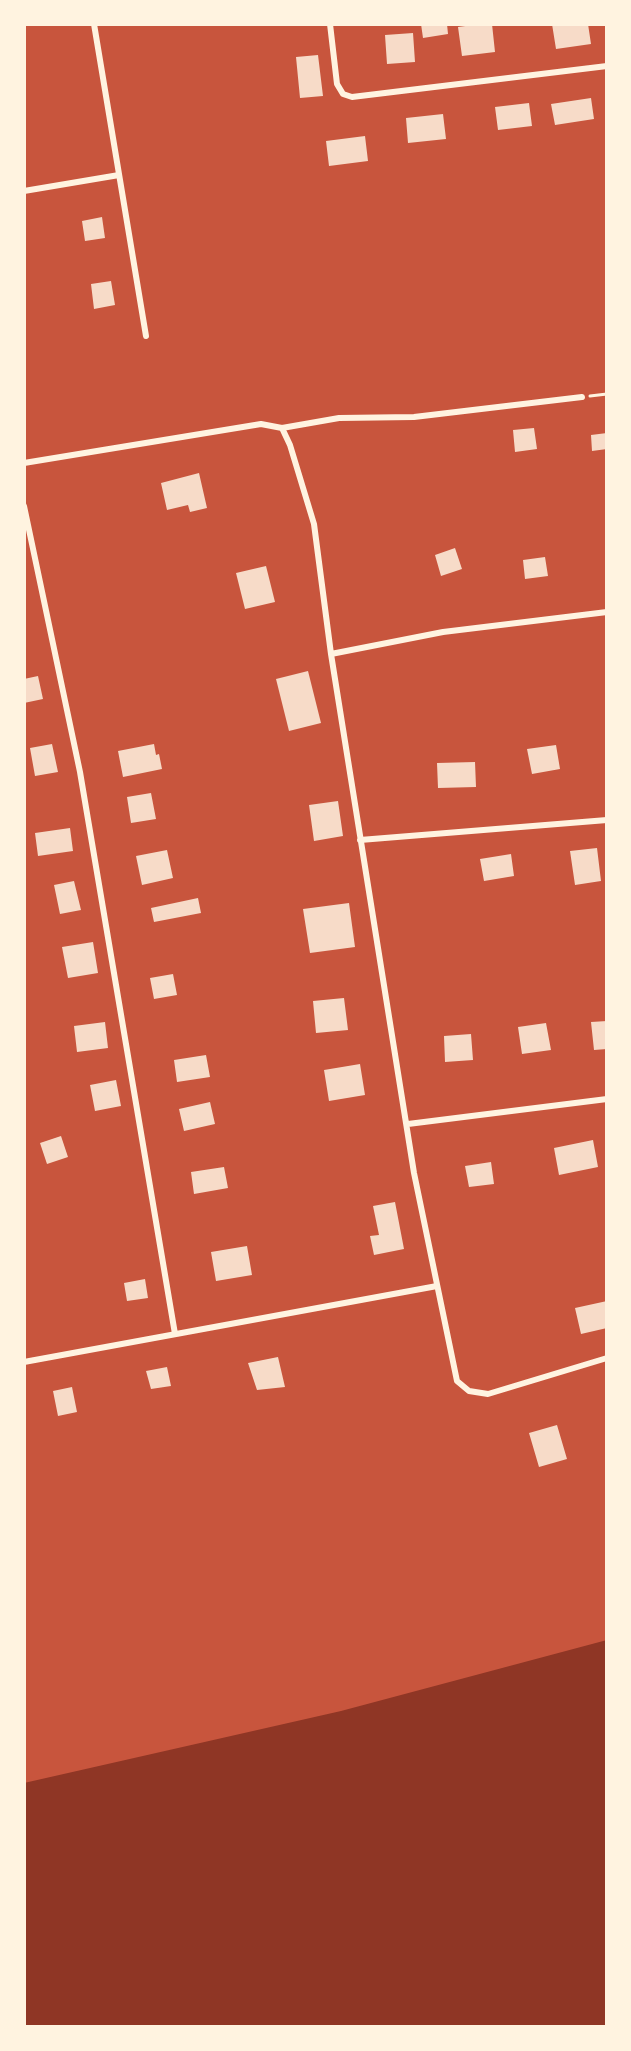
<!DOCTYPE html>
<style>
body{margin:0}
#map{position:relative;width:631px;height:2051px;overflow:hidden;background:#c8553d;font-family:Manrope,sans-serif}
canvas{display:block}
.frame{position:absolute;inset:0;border:26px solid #fff3e0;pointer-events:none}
</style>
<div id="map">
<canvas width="631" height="2051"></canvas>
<div class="frame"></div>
</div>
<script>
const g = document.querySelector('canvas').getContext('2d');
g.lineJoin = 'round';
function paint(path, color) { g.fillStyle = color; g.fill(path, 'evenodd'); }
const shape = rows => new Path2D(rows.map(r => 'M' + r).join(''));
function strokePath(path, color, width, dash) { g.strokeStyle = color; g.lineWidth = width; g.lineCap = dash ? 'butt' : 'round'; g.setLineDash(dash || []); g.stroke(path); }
const water = shape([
 [607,1640,607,2027,24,2027,24,1783,341,1711]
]);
const building = shape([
 [421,24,447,24,448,34,423,38],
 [480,24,492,24,495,52,462,56,458,27],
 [552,24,588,24,591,44,556,49],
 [413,33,415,62,387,64,385,35],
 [318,55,323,96,300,98,296,57],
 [591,98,594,119,555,125,551,104],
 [529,103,532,126,498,130,495,107],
 [443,114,446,139,408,143,406,118],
 [365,136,368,161,329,166,326,141],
 [102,217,105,238,85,241,82,221],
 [111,281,115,305,94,309,91,284],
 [534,428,537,449,515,452,513,430],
 [607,433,607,449,592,451,591,435],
 [199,473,207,508,190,512,188,505,167,510,161,483],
 [455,548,462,569,441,576,435,555],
 [545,557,548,576,525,579,523,560],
 [266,566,275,602,245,609,236,573],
 [308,671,321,723,289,731,276,679],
 [38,676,43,699,24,703,24,679],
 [52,744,58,772,35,776,30,748],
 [154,744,156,755,159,754,162,769,123,777,118,751],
 [556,745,560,769,532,774,527,749],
 [475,762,476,787,438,788,437,763],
 [151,793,156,819,131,823,127,797],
 [338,801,343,836,314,841,309,805],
 [70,828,73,851,38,856,35,833],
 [597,848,601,881,575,885,570,851],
 [167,850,173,878,142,885,136,856],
 [511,854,514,876,484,881,480,859],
 [74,881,81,910,60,914,54,885],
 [198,898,201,913,154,922,151,908],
 [349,903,355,947,310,953,303,909],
 [93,942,98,973,68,978,62,947],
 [173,974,177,995,154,999,150,978],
 [344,998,348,1030,316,1033,313,1001],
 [607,1021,607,1049,594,1050,591,1022],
 [105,1022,108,1048,77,1052,74,1026],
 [546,1023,551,1050,522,1054,518,1027],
 [471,1034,473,1060,445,1062,444,1036],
 [206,1055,210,1077,177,1082,174,1060],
 [360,1064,365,1095,329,1101,324,1070],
 [116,1080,121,1106,95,1111,90,1085],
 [210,1102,215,1124,184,1131,179,1109],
 [61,1136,68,1157,47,1164,40,1143],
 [593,1140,598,1167,559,1175,554,1148],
 [491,1162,494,1184,469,1187,465,1166],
 [224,1167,228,1188,194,1194,191,1172],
 [395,1202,404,1249,374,1255,370,1236,379,1235,373,1206],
 [247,1246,252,1275,216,1281,211,1252],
 [145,1279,148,1298,127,1301,124,1283],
 [607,1301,607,1328,581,1334,575,1308],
 [278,1357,285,1387,257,1390,248,1363],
 [167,1367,171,1386,151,1389,146,1371],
 [72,1387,77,1412,58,1416,53,1391],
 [557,1425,567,1459,539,1467,529,1433]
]);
const path = shape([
 [590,396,607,394]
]);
const service = shape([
 [24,97,24,101]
]);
const minor = shape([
 [94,24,146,336],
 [330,24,337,84,343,94,352,97,607,66],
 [24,191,119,175],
 [282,428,290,445,314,524,331,654,414,1173,457,1381,469,1391,488,1394,607,1358],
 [24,463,261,424,282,428,339,418,414,417,582,397],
 [24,506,80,772,175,1334],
 [331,654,443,632,607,612],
 [360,840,607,820],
 [408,1124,607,1099],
 [24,1362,437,1286]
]);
paint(water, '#8f3625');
paint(building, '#f7dbc8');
strokePath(path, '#fff3e0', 3);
strokePath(service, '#fff3e0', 4);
strokePath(minor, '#fff3e0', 6);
</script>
